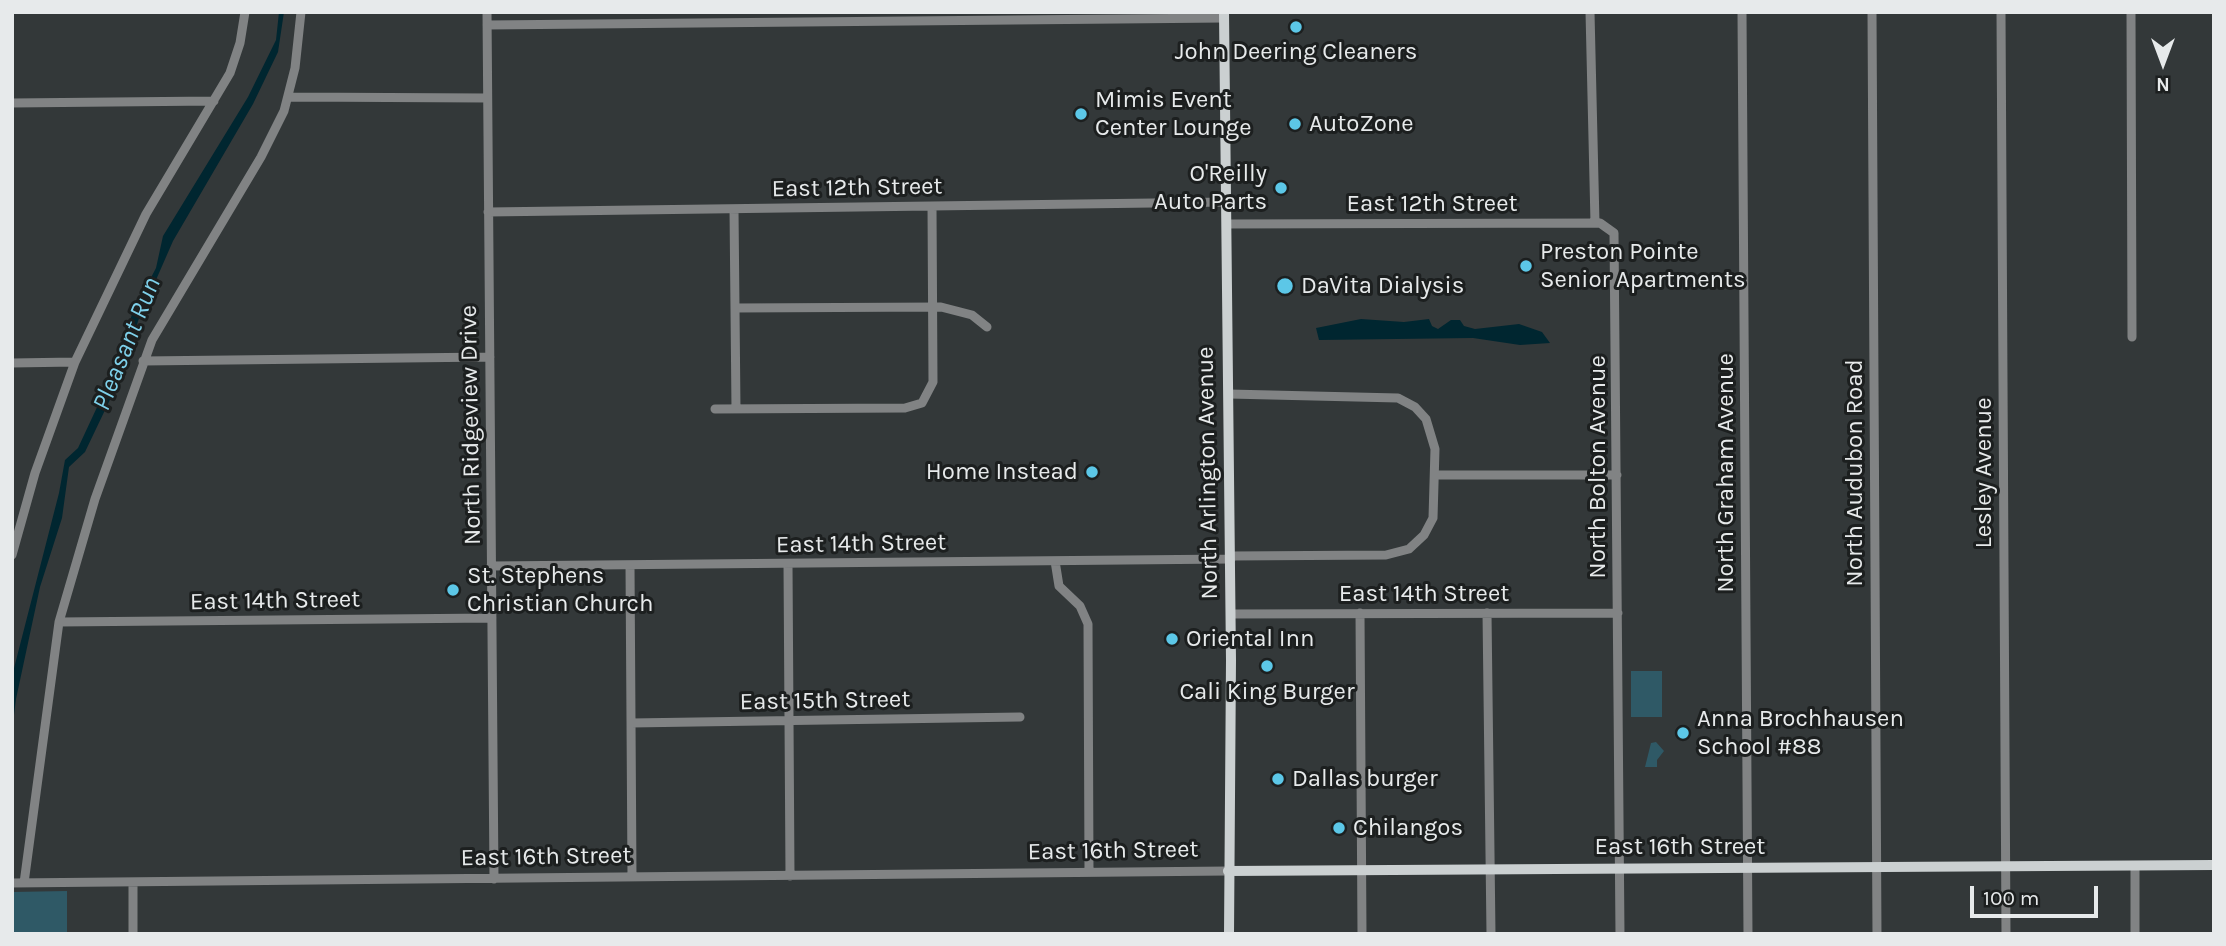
<!DOCTYPE html>
<style>
body{margin:0}
#map{position:relative;width:2226px;height:946px;overflow:hidden;background:#333839;font-family:Karla,sans-serif}
canvas{display:block}
.frame{position:absolute;inset:0;border:14px solid #e7eaeb;pointer-events:none}
.north{position:absolute;left:2128px;top:28px;width:70px;height:70px;-webkit-text-stroke:5px #1c1f1f;paint-order:stroke;rotate:180deg;font-size:19px;font-weight:700;line-height:28px;text-align:center;color:#e7eaeb}
.north::after{content:'';display:block;margin:auto;width:24px;height:32px;background:#e7eaeb;clip-path:polygon(50% 0,100% 100%,50% 72%,0 100%)}
.scale{position:absolute;left:1970px;top:886px;width:128px;height:32px;box-sizing:border-box;border:4px solid #e7eaeb;border-top:0;padding-left:9px;font-size:21px;line-height:24px;white-space:nowrap;color:#e7eaeb;-webkit-text-stroke:5px #1c1f1f;paint-order:stroke}
</style>
<div id="map">
<canvas width="2226" height="946"></canvas>
<div class="frame"></div>
<div class="north">N</div>
<div class="scale">100 m</div>
</div>
<script>
const g = document.querySelector('canvas').getContext('2d');
g.lineJoin = 'round';
function paint(path, color) { g.fillStyle = color; g.fill(path, 'evenodd'); }
const shape = rows => new Path2D(rows.map(r => 'M' + r).join(''));
function strokePath(path, color, width, dash) { g.strokeStyle = color; g.lineWidth = width; g.lineCap = dash ? 'butt' : 'round'; g.setLineDash(dash || []); g.stroke(path); }
function label(font, color, halo, rows, align = 'center') {
  g.font = font + ' Karla,sans-serif'; g.lineWidth = 6; g.setLineDash([]); g.textBaseline = 'middle'; g.strokeStyle = halo; g.fillStyle = color; for (const [text, x, y, turn = 0] of rows) {
    g.save(); g.translate(x, y); g.rotate((+turn || 0) * Math.PI / 180); g.textAlign = isNaN(turn) ? turn : align; if (halo) g.strokeText(text, 0, 0); g.fillText(text, 0, 0); g.restore();
  }
}
const green = shape([
 [1631,671,1662,671,1662,717,1631,717],
 [1656,742,1664,751,1657,760,1657,767,1645,767,1651,743],
 [67,891,67,934,12,934,12,892]
]);
const water = shape([
 [279,12,284,12,278,52,253,104,173,241,138,321,127,364,85,452,69,467,62,518,40,587,16,699,12,731,12,676,59,493,65,460,78,448,119,360,132,314,156,268,163,236,248,97,276,40],
 [1361,319,1404,322,1429,319,1432,326,1438,329,1451,320,1460,320,1464,326,1475,329,1519,324,1542,332,1550,343,1520,345,1473,338,1319,340,1316,328]
]);
const minor = shape([
 [487,12,494,879],
 [1590,12,1595,223],
 [1742,12,1748,934],
 [1872,12,1877,934],
 [2001,12,2006,934],
 [2131,12,2132,337],
 [487,25,1224,18],
 [289,97,487,98],
 [12,103,214,101],
 [734,209,736,409],
 [488,212,1227,202],
 [1227,224,1600,223,1614,233,1620,934],
 [735,308,941,307,972,315,987,327],
 [143,361,490,357],
 [12,363,75,362],
 [1229,394,1398,398,1415,407,1426,419,1435,449,1433,518,1424,535,1409,549,1386,555,1231,556],
 [715,409,905,408,922,403,933,382,932,206],
 [1435,475,1617,475],
 [12,555,35,473,75,362,146,214,230,73,240,43,245,12],
 [1055,561,1059,586,1080,606,1088,624,1089,872],
 [788,564,790,876],
 [630,565,632,877],
 [491,566,1231,559],
 [1360,613,1362,934],
 [1487,613,1491,934],
 [1231,614,1618,613],
 [59,622,492,618],
 [631,723,1020,717],
 [2135,866,2135,934],
 [12,883,1228,871],
 [24,883,59,622,95,499,152,340,261,157,284,111,295,68,301,12],
 [133,883,133,934]
]);
const major = shape([
 [1224,12,1231,660,1229,934],
 [1228,871,2214,865]
]);
const markers = [
 [1296,27,7,"#5cc7e7"],
 [1081,114,7,"#5cc7e7"],
 [1295,124,7,"#5cc7e7"],
 [1281,188,7,"#5cc7e7"],
 [1526,266,7,"#5cc7e7"],
 [1285,286,9,"#5cc7e7"],
 [1092,472,7,"#5cc7e7"],
 [453,590,7,"#5cc7e7"],
 [1172,639,7,"#5cc7e7"],
 [1267,666,7,"#5cc7e7"],
 [1683,733,7,"#5cc7e7"],
 [1278,779,7,"#5cc7e7"],
 [1339,828,7,"#5cc7e7"]
];
const poiNames = [
 ["John Deering Cleaners",1296,52,"center"],
 ["Mimis Event",1095,100],
 ["Center Lounge",1095,128],
 ["AutoZone",1309,124],
 ["O'Reilly",1267,174,"right"],
 ["Auto Parts",1267,202,"right"],
 ["Preston Pointe",1540,252],
 ["Senior Apartments",1540,280],
 ["DaVita Dialysis",1301,286],
 ["Home Instead",1078,472,"right"],
 ["St. Stephens",467,576],
 ["Christian Church",467,604],
 ["Oriental Inn",1186,639],
 ["Cali King Burger",1267,692,"center"],
 ["Anna Brochhausen",1697,719],
 ["School #88",1697,747],
 ["Dallas burger",1292,779],
 ["Chilangos",1353,828]
];
const streetNames = [
 ["East 12th Street",857,188,-1],
 ["East 12th Street",1432,204],
 ["North Ridgeview Drive",471,425,-91],
 ["North Bolton Avenue",1598,467,-90],
 ["North Arlington Avenue",1208,473,-91],
 ["North Graham Avenue",1726,473,-90],
 ["North Audubon Road",1855,473,-90],
 ["Lesley Avenue",1984,473,-90],
 ["East 14th Street",861,544,-1],
 ["East 14th Street",1424,594],
 ["East 14th Street",275,601,-1],
 ["East 15th Street",825,701,-1],
 ["East 16th Street",1680,847],
 ["East 16th Street",1113,851,-1],
 ["East 16th Street",546,857,-1]
];
const waterNames = [
 ["Pleasant Run",127,344,-68]
];
paint(green, '#2f5966');
paint(water, '#002630');
strokePath(minor, '#818384', 9);
strokePath(major, '#cbd0d1', 10);
for (const [x, y, r, color] of markers) { const dot = new Path2D(); dot.arc(x, y, r, 0, 2 * Math.PI); g.fillStyle = color; g.fill(dot); strokePath(dot, '#1c1f1f', 2.5); }
label('24px', '#e7eaeb', '#1c1f1f', poiNames, 'left');
label('24px', '#e7eaeb', '#1c1f1f', streetNames);
label('italic 26px', '#7ed0ea', '#1c1f1f', waterNames);
</script>
